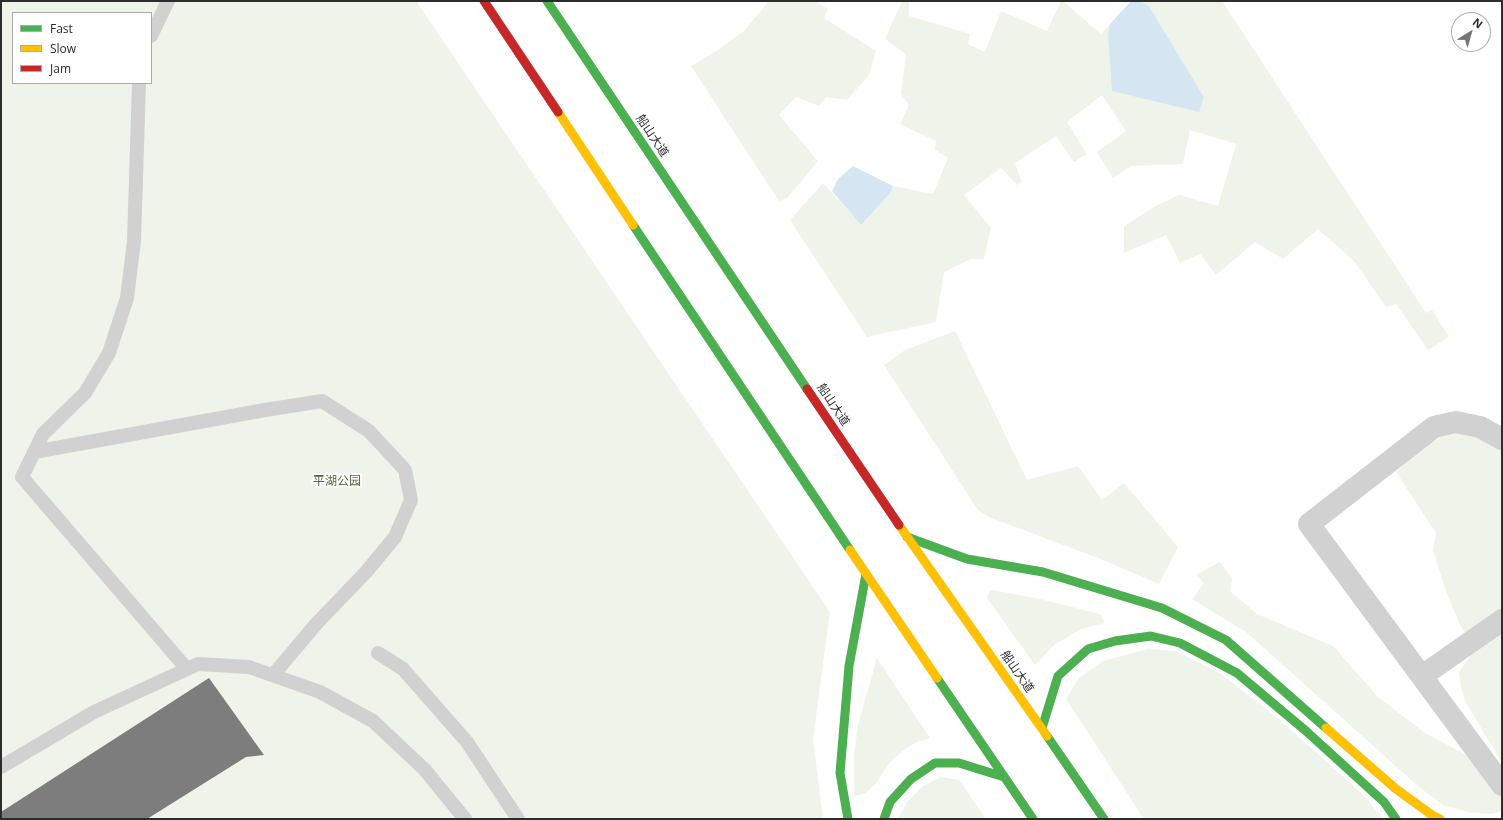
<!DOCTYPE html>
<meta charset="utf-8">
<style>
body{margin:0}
#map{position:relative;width:1503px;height:820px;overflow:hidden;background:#fff;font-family:"Open Sans",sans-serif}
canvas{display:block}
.frame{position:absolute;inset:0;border:2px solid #2c2c2c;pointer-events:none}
.legend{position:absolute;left:12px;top:12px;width:140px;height:72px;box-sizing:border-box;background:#fff;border:1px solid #ababab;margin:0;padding:5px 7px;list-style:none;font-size:12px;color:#2c2c2c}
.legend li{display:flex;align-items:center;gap:8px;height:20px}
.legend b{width:20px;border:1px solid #ababab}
.north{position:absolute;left:1451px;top:12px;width:40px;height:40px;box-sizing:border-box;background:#fff;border:1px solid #ababab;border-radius:50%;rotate:37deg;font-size:11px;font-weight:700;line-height:16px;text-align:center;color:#2c2c2c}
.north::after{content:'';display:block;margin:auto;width:14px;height:18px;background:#767676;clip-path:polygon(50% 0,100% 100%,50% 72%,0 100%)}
</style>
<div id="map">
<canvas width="1503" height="820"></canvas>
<div class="frame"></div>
<ul class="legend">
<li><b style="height:5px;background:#4caf50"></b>Fast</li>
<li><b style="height:5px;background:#ffc107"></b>Slow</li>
<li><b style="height:5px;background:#c62828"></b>Jam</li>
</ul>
<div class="north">N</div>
</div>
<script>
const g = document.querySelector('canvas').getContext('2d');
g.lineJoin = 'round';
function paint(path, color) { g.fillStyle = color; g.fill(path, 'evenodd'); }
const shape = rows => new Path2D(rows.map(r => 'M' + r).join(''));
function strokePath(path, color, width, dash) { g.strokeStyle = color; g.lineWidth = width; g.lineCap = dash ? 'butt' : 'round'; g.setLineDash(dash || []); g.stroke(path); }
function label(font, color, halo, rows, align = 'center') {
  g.font = font + ' "Open Sans","Noto Sans SC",sans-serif'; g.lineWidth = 4; g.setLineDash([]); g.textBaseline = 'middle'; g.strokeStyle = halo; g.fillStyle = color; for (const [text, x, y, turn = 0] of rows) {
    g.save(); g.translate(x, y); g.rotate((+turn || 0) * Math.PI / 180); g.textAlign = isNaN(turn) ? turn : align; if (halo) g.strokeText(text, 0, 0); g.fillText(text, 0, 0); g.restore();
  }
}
const green = shape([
 [1,1,416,1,830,612,813,739,823,819,1,819],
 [13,13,151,13,151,83,13,83],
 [769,1,815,1,828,9,824,18,876,51,869,75,847,100,826,97,819,106,796,97,779,115,818,161,787,198,779,201,691,66,718,50,745,30],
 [902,1,909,1,909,16,970,34,968,44,985,52,1001,11,1047,31,1061,1,1063,1,1101,34,1110,24,1108,35,1198,112,1204,97,1149,6,1140,1,1222,1,1426,313,1432,310,1449,337,1428,350,1396,304,1386,307,1354,261,1318,229,1283,259,1255,242,1216,275,1200,254,1180,263,1166,235,1124,253,1124,226,1156,206,1179,195,1218,206,1236,144,1190,130,1183,164,1131,166,1113,178,1097,152,1126,131,1102,95,1067,122,1087,154,1074,162,1056,136,1015,163,1022,182,1017,185,1001,168,964,195,991,228,984,259,971,259,944,272,936,322,867,337,790,220,823,183,861,224,891,192,893,186,933,194,948,158,935,150,936,141,900,124,909,105,901,94,906,54,885,39],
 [955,331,1027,480,1078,466,1102,500,1124,483,1178,547,1159,584,1098,558,989,517,978,510,884,365,905,350],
 [1460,433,1476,435,1502,450,1502,609,1466,634,1460,625,1446,591,1433,550,1436,533,1396,472,1419,450,1441,437],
 [1220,562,1232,578,1231,592,1257,614,1333,646,1377,696,1425,733,1474,759,1502,795,1502,809,1500,812,1492,814,1472,813,1443,805,1419,787,1246,632,1192,599,1204,583,1196,575],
 [990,590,998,591,1040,599,1100,614,1105,623,1081,629,1054,645,1035,665,987,598],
 [1502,632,1502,763,1465,701,1461,687,1459,672,1465,663,1472,654],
 [1148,649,1176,651,1221,674,1275,716,1364,795,1383,819,1144,819,1066,699,1079,678,1103,661],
 [877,658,930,738,917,742,904,750,890,762,877,782,866,793,854,796,854,756,858,725],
 [941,777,959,780,986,819,898,819,907,802,923,786]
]);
const water = shape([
 [1131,1,1140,1,1149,6,1204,97,1199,112,1112,91,1108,35,1110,24],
 [853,166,893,186,891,192,861,225,832,191,838,179]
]);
const building = shape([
 [209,678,264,755,246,757,147,819,1,819,1,812]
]);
const lane = shape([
 [151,36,168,1],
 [139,83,134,241,127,298,109,353,85,393,43,434,22,477,187,669],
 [34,452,265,410,322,401,369,431,405,470,411,500,395,537,366,572,317,623,273,675],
 [378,653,403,669,467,742,518,819],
 [1,767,94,712,198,664,249,667,320,692,373,721,425,770,465,819]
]);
const street = shape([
 [1502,439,1480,427,1456,422,1434,427,1309,524,1502,785],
 [1422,676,1502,620]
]);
const fast = shape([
 [547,1,807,389],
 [633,225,850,550],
 [907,537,967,559,1043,572,1162,608,1226,640,1326,728],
 [937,678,1033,819],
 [1042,728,1058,676,1088,649,1115,641,1151,636,1180,643,1237,673,1306,731,1384,802,1396,819],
 [1047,736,1104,819],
 [848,819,840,773,849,666,866,574],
 [884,819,890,802,911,779,935,763,959,763,1004,777]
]);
const slow = shape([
 [558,112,633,225],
 [899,525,1047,736],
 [850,550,937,678],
 [1326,728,1396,789,1432,815,1440,819]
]);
const jam = shape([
 [484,1,558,112],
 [807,389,899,525]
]);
const streetNames = [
 ["船山大道",652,136,56],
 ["船山大道",833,405,56],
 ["船山大道",1017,672,55]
];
const parkNames = [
 ["平湖公园",337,482]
];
paint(green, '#eff4ea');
paint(water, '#d5e6f2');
paint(building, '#7d7d7d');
strokePath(lane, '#d1d1d1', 14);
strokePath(street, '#d1d1d1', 22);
strokePath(fast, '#4caf50', 9);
strokePath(slow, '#ffc107', 9);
strokePath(jam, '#c62828', 9);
label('12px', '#2c2c2c', '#fff', streetNames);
label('12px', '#4f6938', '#fff', parkNames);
</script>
